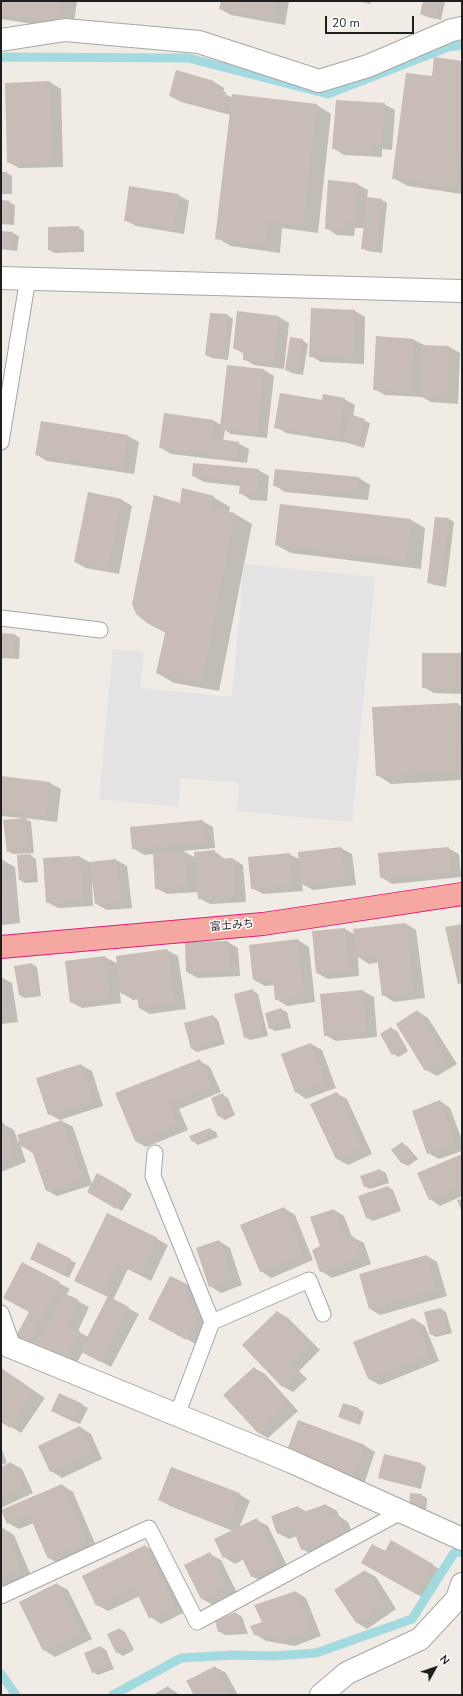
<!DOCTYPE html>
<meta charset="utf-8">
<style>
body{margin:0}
#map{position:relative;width:463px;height:1696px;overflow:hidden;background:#f0ebe4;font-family:"Nunito Sans",sans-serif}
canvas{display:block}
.frame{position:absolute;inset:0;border:2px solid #1f1f1f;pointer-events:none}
.north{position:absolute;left:415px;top:1648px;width:40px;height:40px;-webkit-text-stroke:3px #fff;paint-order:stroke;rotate:50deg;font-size:11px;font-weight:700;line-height:16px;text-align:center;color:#1f1f1f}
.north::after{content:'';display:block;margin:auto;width:14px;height:18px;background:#1f1f1f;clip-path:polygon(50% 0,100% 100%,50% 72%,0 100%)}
.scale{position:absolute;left:325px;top:16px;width:89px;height:18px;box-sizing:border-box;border:2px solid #1f1f1f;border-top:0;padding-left:5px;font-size:12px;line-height:14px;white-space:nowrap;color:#1f1f1f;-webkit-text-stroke:3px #fff;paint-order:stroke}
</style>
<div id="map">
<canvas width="463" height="1696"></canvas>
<div class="frame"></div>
<div class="north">N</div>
<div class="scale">20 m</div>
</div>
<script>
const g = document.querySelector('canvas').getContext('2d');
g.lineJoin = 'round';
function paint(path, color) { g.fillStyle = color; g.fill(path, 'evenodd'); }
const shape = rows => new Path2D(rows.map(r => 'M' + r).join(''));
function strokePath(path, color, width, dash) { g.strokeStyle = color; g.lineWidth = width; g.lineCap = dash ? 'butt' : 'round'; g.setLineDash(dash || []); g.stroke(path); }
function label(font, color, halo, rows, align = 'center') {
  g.font = font + ' "Nunito Sans","Noto Sans JP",sans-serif'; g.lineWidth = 3; g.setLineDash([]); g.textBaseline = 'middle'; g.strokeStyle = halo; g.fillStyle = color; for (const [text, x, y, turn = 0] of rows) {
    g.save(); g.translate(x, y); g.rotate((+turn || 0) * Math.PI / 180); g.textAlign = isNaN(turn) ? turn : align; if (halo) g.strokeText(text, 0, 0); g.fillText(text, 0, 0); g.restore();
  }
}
const parking = shape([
 [244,564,375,577,352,822,237,811,239,783,181,778,178,807,99,799,113,649,144,652,140,688,232,697]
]);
const shadow = shape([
 [1,1,77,1,73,30,1,19],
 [222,1,289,1,285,25,231,15,220,9],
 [357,1,371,1,370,4],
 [424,1,445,1,441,20,427,17,421,14],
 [462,62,462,194,408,186,393,178],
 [50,82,61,89,63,167,19,168,8,162],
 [214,82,224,88,223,93,233,98,317,105,331,114,318,233,282,228,280,253,231,246,217,238,231,115,181,102,170,96],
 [384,104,395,110,392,150,382,149,382,157,344,155,333,148],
 [1,173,7,173,12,176,12,194,1,194],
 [357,184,368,190,367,198,382,200,387,203,382,253,368,251,362,248,365,228,355,228,354,236,337,235,326,228],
 [178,195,189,201,184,234,136,226,125,220],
 [1,201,9,202,15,205,14,225,1,224],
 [78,227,84,231,84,252,55,253,49,250],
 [1,232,13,233,19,236,17,251,1,249],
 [355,311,365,317,364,364,321,362,311,356],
 [227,315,233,319,228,360,212,358,206,355],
 [279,317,289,323,284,369,254,365,244,359,244,354,234,348],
 [377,337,414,340,426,346,449,347,460,353,458,404,431,402,422,397,385,395,374,389],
 [302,340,308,344,303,375,292,373,286,370],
 [264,370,274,376,267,438,231,434,225,430,223,441,238,443,249,449,247,463,171,454,161,448,164,415,214,421,221,425],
 [344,399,355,405,353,416,370,423,364,448,348,443,286,433,276,427,323,401],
 [42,422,128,436,139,442,134,474,47,461,37,455],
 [258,470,269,476,267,501,251,500,240,493,241,486,204,482,193,476],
 [276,470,359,478,370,485,368,500,285,492,274,485],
 [213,497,230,507,229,513,235,514,252,524,219,691,174,683,157,673,166,633,147,623,181,505],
 [122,500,132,506,119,574,86,568,75,562],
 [449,519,454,522,446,587,434,585,428,582],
 [411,520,425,528,421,569,291,553,276,545],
 [1,634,15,635,20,638,19,659,1,658],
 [462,654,462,694,434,693,423,687],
 [458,704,462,707,462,780,391,784,377,775],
 [1,777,50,783,61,789,57,822,25,818,31,822,34,853,13,854,8,851,22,818,1,816],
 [202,821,213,827,215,848,183,851,196,858,214,851,225,859,233,859,243,865,246,902,210,904,199,898,198,892,167,894,156,888,154,854,144,855,133,848],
 [341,848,352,854,356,885,313,890,302,884,303,891,263,894,252,888,289,854,299,859,299,853],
 [448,848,459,854,461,877,392,884,381,877],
 [30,855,36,859,38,882,25,883,20,880],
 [80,857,91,863,116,860,127,866,132,908,107,910,96,904,94,883,92,883,93,906,58,908,47,902],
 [1,861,4,861,15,867,20,923,1,925],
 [406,924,416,930,425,998,394,1002,383,995,379,962,369,964,358,957,359,976,328,979,317,973,314,932,345,929,355,935],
 [298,940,309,947,315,1002,287,1006,276,999,274,985,265,986,254,980],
 [228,942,238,948,240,976,198,978,187,972],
 [167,950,178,956,186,1009,150,1014,139,1008,138,999,133,1000,120,992,121,1003,82,1008,71,1002,66,962,105,957,118,964],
 [32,964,37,967,41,996,25,998,19,995],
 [1,977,12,983,18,1022,1,1024],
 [252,990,258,994,268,1036,250,1040,245,1037],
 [363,991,374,997,377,1037,336,1041,325,1035],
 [281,1009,287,1012,291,1028,275,1031,270,1028],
 [417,1011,428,1018,457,1064,437,1076,426,1070],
 [213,1016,218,1020,225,1044,197,1052,192,1049],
 [391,1028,397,1031,408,1051,399,1057,393,1054],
 [311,1044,322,1050,336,1088,306,1099,296,1092],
 [200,1061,210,1067,221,1092,179,1109,188,1130,146,1147,135,1141],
 [81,1065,92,1071,103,1106,60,1120,73,1127,92,1184,97,1174,132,1194,122,1211,88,1192,92,1185,57,1196,46,1190,33,1153,20,1145,26,1162,1,1172,1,1124,3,1124,14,1130,18,1142,62,1121,49,1114],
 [336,1093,347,1099,372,1154,348,1165,337,1159],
 [223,1095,228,1098,235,1115,225,1120,219,1116,212,1099],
 [440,1101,450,1108,462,1140,462,1151,439,1159,428,1153],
 [210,1129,216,1132,218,1137,198,1145,193,1141],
 [402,1143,407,1146,418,1159,408,1166,402,1163],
 [462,1155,462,1196,440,1206,430,1199],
 [380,1170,386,1173,389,1183,370,1189,364,1186],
 [388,1187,393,1190,401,1211,373,1221,367,1218,360,1197],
 [284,1208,295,1215,313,1260,271,1278,261,1271],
 [334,1210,344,1216,352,1237,364,1243,371,1264,332,1278,321,1271],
 [157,1239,168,1245,151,1281,128,1269,113,1300,139,1314,111,1367,83,1352,75,1366,17,1336,59,1283,70,1289,66,1295,89,1307,78,1331,88,1337,108,1297,76,1281],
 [219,1241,230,1248,242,1285,221,1293,210,1286],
 [39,1243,76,1263,69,1278,37,1262],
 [427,1256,437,1262,447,1296,380,1315,370,1309],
 [183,1282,194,1289,206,1327,197,1345,150,1318],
 [441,1309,446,1312,452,1333,436,1337,431,1334],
 [278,1312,288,1318,320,1350,299,1371,307,1379,293,1392,282,1386],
 [414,1319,425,1326,439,1361,380,1385,369,1379],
 [1,1368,45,1398,21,1433,1,1421],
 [254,1368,265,1374,298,1411,268,1438,257,1432],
 [82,1405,88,1408,80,1424,58,1414],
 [358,1409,364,1412,360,1425,339,1417],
 [80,1427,91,1434,102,1459,62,1478,51,1471],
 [365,1446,375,1452,364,1484,298,1459],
 [1,1448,7,1463,1,1465],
 [385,1455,421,1464,426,1467,421,1489,385,1480,379,1477],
 [11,1463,22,1469,33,1493,1,1508,1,1468],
 [62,1485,73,1492,97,1548,60,1565,49,1558,34,1523,19,1529,8,1523],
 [239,1494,250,1501,239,1528,257,1520,268,1526,289,1570,263,1583,252,1576,244,1559,235,1564,224,1557,233,1531,170,1506,160,1500],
 [421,1495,427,1498,426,1512,416,1511],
 [326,1505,337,1511,339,1516,348,1522,355,1540,313,1555,302,1549,297,1536,289,1539,278,1533,298,1507,307,1512],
 [4,1529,14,1535,31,1576,5,1587,1,1584,1,1530],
 [391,1542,443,1571,427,1600,362,1563,385,1553],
 [145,1546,156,1552,185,1612,161,1624,150,1617,140,1596,108,1611,97,1605],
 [210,1554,221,1560,237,1593,213,1605,202,1599,186,1566],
 [365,1571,376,1577,396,1609,367,1629,356,1622],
 [57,1584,68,1590,92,1639,55,1657,44,1650,20,1602],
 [296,1592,306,1598,321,1636,295,1646,266,1641,255,1634,264,1623],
 [236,1613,242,1617,248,1634,225,1635,219,1631],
 [120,1629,125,1632,134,1650,123,1656,117,1652],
 [101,1647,106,1650,114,1669,98,1675,93,1672],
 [215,1667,226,1673,238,1695,195,1695],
 [168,1687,180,1695,155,1695]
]);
const stream = shape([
 [1,57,188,58,328,94,448,47,462,45],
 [1,1674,16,1695],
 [113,1695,181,1658,234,1655,273,1656,316,1653,412,1619,454,1553,462,1552]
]);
const building = shape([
 [1,1,61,1,58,22,1,14],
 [221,1,277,1,274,20,219,9],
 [423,1,439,1,436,18,420,14],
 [434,57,462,61,462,139,456,187,392,179,406,73,432,76],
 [176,70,214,81,212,88,226,92,221,110,169,96],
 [50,81,52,162,7,163,5,83],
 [232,94,317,104,303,225,268,221,265,245,215,239],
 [336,100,385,103,382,144,372,143,371,152,332,149],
 [1,172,7,172,6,192,1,192],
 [328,180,357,183,355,223,344,222,344,231,325,229],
 [129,186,179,194,173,229,124,221],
 [367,197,382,199,376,250,361,249],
 [1,200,10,201,9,222,1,222],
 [79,226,79,250,48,250,48,227],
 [1,231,13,232,12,248,1,247],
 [311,308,355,310,353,358,309,357],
 [237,311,279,316,274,364,243,360,243,350,233,349],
 [210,313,228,314,223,357,205,355],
 [376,336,414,339,411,392,373,390],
 [290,337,303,339,298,372,285,370],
 [421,345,449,346,448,398,420,397],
 [227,365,264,369,257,433,220,428],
 [280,393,322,400,323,394,345,398,338,438,274,428],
 [164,413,214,420,212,438,239,442,237,458,159,448],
 [350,414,365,419,359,445,343,441],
 [41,421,128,435,123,469,35,455],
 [193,463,259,469,256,495,239,494,240,481,192,476],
 [275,469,359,477,358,494,273,486],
 [182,488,214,496,210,508,235,513,202,682,156,673,166,629,147,623,136,614,132,604,154,495,180,503],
 [88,492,122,499,108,569,74,562],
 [280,504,411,519,406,561,275,545],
 [435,517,449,518,441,584,427,583],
 [1,633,15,634,14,657,1,656],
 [422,653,462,653,462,688,422,688],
 [458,703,462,771,376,776,372,707],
 [1,776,50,782,46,816,1,811],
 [26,818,29,850,7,852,3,820],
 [203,820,205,842,132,849,130,827],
 [341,847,345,879,301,884,298,852],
 [449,847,451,872,380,878,378,853],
 [215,850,215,859,233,858,235,896,198,899,194,852],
 [184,851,187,886,155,889,153,852],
 [290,853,292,885,251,889,248,857],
 [31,854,33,880,19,880,17,855],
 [80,856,83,900,46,903,43,858],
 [116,859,121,902,95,904,90,862],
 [1,860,4,860,10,917,1,918],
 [406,923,414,992,382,996,377,956,357,958,353,929],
 [462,924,462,983,458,984,445,927],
 [345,928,349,971,316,973,312,931],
 [298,939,304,997,275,1000,273,978,253,980,249,945],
 [228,941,230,970,186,972,185,942],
 [167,949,175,1003,139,1008,136,992,121,994,116,956],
 [105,956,111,998,70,1003,65,961],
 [32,963,36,993,19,995,14,966],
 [1,979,7,1016,1,1017],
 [253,989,263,1033,244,1038,234,994],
 [363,990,367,1031,324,1036,320,994],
 [281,1008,285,1025,269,1029,265,1013],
 [417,1010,446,1058,425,1071,396,1024],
 [213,1015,220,1041,191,1049,184,1023],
 [391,1027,404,1048,392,1055,380,1034],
 [311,1043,325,1082,295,1093,281,1054],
 [200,1059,211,1086,169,1103,177,1124,135,1141,115,1093],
 [81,1064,93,1100,48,1115,36,1078],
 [337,1092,362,1148,336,1159,310,1104],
 [223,1093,230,1112,218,1117,211,1098],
 [440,1100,455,1143,427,1154,412,1111],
 [62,1120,82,1178,46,1191,30,1145,21,1147,17,1135],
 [3,1122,16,1156,1,1162,1,1123],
 [210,1128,213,1133,192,1142,189,1136],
 [402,1142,413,1156,402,1164,391,1150],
 [462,1154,462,1186,429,1200,417,1173],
 [380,1169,384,1180,364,1187,360,1176],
 [97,1173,127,1190,116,1209,87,1192],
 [388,1186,396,1208,366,1218,358,1196],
 [462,1199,462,1212,457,1200],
 [284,1207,303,1254,260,1272,240,1225],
 [334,1209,344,1239,353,1236,361,1258,320,1272,312,1250,320,1246,310,1217],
 [107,1213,158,1238,140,1275,117,1264,102,1294,74,1281],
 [219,1240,232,1279,209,1287,196,1248],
 [38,1242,71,1259,63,1275,30,1259],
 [427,1255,436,1290,369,1309,359,1274],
 [22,1262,60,1282,28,1343,16,1336,29,1312,3,1298],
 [170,1276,183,1282,196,1321,186,1340,148,1319],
 [64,1293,79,1300,67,1325,80,1331,64,1361,37,1347],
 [108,1296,129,1307,100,1362,80,1351],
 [441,1308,447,1330,430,1335,424,1312],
 [277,1311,310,1344,289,1364,297,1372,282,1387,242,1345],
 [414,1318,429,1355,368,1379,353,1342],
 [254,1367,288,1404,257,1432,223,1395],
 [1,1368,34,1391,10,1428,1,1422],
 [59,1393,83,1404,74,1422,51,1411],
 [343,1403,359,1408,354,1423,338,1417],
 [298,1420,365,1445,353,1478,286,1453],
 [80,1426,92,1453,50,1472,38,1446],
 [384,1454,421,1463,416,1486,378,1478],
 [11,1462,23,1487,1,1497,1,1467],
 [171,1467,240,1493,227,1527,158,1500],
 [62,1484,87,1542,48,1559,29,1515,7,1524,1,1510],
 [410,1493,422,1494,421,1510,409,1509],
 [326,1504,331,1517,338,1515,345,1533,301,1550,293,1528,277,1534,271,1516,298,1506,301,1513],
 [257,1518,279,1564,251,1577,239,1551,223,1558,214,1539],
 [4,1528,21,1570,1,1578,1,1529],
 [391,1540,433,1564,416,1594,361,1563,372,1544,385,1551],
 [145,1545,175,1606,149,1618,134,1587,96,1606,82,1576],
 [210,1552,227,1586,201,1599,184,1565],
 [365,1570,386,1603,356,1623,334,1590],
 [57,1583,82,1633,43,1651,19,1602],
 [296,1591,311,1630,284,1640,254,1635,250,1626,262,1622,254,1605],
 [236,1612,243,1631,218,1632,215,1621],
 [120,1628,129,1646,116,1653,107,1634],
 [101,1646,109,1666,92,1673,84,1653],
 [215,1666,231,1695,194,1695,186,1681],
 [168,1686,173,1695,153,1695]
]);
const service = shape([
 [1,442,28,278],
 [1,618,100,630],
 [155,1153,153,1176,212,1322],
 [1,1313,14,1349],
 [177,1415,212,1322,309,1280,323,1314],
 [1,1596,149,1528,197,1622,401,1512]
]);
const minor = shape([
 [1,40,65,30,199,42,319,81,368,66,452,30,462,28],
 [1,1343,292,1462,462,1539],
 [321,1695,347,1673,420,1639,457,1599,462,1584]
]);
const tertiary = shape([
 [1,278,462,291]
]);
const trunk = shape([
 [1,947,263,924,462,894]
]);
const streetNames = [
 ["富士みち",232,926,-5]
];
paint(parking, '#e3e3e3');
paint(shadow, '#0003');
strokePath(stream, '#a3dae0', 9);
paint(building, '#c8bcb7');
strokePath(service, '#a6a6a6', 17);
strokePath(minor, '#a6a6a6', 24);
strokePath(tertiary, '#a6a6a6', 24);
strokePath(trunk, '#e41b79', 24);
strokePath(service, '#fff', 15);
strokePath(minor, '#fff', 22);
strokePath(tertiary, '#fff', 22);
strokePath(trunk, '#f5a8a1', 22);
label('11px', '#1f1f1f', '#fff', streetNames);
</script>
